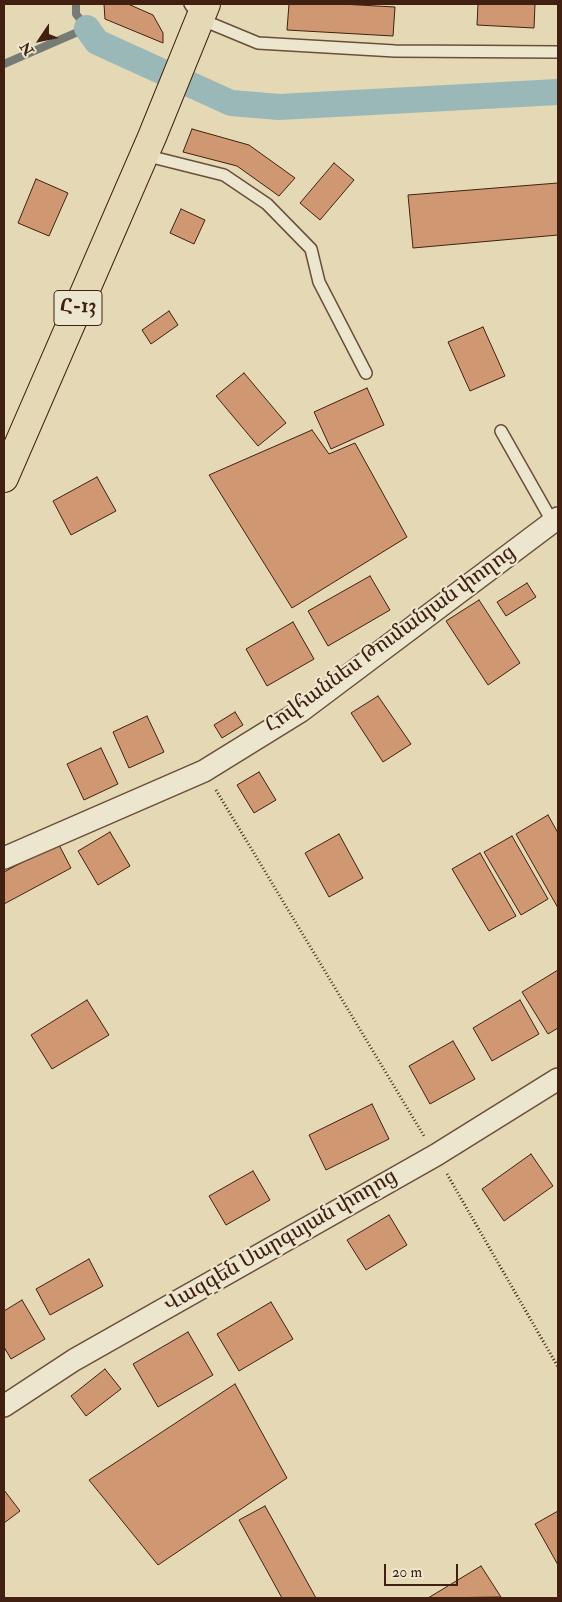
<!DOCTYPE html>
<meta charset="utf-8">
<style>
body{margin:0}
#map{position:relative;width:562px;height:1602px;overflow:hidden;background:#e4d9b4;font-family:"IM FELL Double Pica",serif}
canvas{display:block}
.frame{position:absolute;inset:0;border:5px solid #412011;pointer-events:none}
.north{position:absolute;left:15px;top:15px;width:50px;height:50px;-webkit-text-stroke:4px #ede6ce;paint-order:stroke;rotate:236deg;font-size:14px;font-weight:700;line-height:20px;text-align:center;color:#412011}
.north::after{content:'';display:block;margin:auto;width:18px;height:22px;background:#412011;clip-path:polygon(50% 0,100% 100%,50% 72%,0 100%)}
.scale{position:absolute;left:384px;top:1564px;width:74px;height:22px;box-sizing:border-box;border:2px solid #412011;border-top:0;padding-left:6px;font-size:15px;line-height:18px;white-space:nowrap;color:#412011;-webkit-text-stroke:4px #ede6ce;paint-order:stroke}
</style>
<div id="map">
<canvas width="562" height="1602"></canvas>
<div class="frame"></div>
<div class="north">N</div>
<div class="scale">20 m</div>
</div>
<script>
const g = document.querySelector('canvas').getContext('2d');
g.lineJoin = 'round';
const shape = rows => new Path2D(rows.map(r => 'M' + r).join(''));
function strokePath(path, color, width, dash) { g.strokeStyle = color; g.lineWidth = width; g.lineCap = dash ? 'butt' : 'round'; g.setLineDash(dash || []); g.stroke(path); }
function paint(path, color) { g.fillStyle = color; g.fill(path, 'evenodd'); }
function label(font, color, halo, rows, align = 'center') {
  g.font = font + ' "IM FELL Double Pica","Noto Serif Armenian",serif'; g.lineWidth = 4.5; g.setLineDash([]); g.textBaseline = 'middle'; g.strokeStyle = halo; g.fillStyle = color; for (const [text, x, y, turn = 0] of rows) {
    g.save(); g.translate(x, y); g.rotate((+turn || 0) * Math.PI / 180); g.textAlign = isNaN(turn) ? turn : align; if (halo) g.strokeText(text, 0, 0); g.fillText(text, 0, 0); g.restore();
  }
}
const stream = shape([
 [4,64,87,28,76,14,76,4]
]);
const canal = shape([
 [87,28,97,42,231,103,279,107,558,92]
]);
const building = shape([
 [104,4,128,4,153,15,163,33,163,43,105,19,104,4],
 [289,4,341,4,395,7,393,36,287,30,289,4],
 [478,4,535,4,534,28,477,25,478,4],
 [192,129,249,145,295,178,279,196,237,166,183,152,192,129],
 [334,163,354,180,320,220,300,203,334,163],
 [36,179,68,193,49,236,18,223,36,179],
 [558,183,558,235,413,248,408,195,558,183],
 [181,209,205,220,194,244,170,233,181,209],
 [169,311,178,325,151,344,142,330,169,311],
 [483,327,505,376,470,391,448,342,483,327],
 [244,373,286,423,258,446,216,396,244,373],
 [367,388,384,425,331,449,314,412,367,388],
 [312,430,329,454,355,443,407,537,292,608,209,475,312,430],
 [97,477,116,511,71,535,53,501,97,477],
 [370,576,390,610,328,646,308,611,370,576],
 [527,583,536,597,506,616,497,602,527,583],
 [479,600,520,663,488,685,446,621,479,600],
 [293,622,314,659,267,686,246,649,293,622],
 [378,696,411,744,383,762,351,713,378,696],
 [235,712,243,725,222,738,214,725,235,712],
 [147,716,164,752,129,768,113,732,147,716],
 [101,748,118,784,84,800,67,764,101,748],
 [259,772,276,800,254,813,237,785,259,772],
 [548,815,558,833,558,908,516,834,548,815],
 [110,832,130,866,98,885,78,851,110,832],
 [339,834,363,878,329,897,305,853,339,834],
 [512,836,548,899,521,915,484,852,512,836],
 [58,843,71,868,4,904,4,872,58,843],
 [480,853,516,916,489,931,452,869,480,853],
 [558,970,558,1028,548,1034,522,992,558,970],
 [87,1000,109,1035,52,1069,31,1035,87,1000],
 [520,1000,539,1034,492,1061,473,1028,520,1000],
 [453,1041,475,1079,430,1104,409,1066,453,1041],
 [372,1104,389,1139,326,1170,309,1135,372,1104],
 [531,1154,553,1186,504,1221,482,1189,531,1154],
 [253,1171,270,1200,226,1225,209,1196,253,1171],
 [389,1215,407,1245,366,1270,347,1240,389,1215],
 [89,1259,103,1286,50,1315,36,1289,89,1259],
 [22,1300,45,1339,11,1359,4,1347,4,1311,22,1300],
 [271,1302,293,1339,239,1371,217,1334,271,1302],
 [188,1332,213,1375,158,1407,133,1364,188,1332],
 [105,1369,121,1389,86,1416,71,1396,105,1369],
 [235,1384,287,1478,158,1565,89,1480,235,1384],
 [4,1490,20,1511,4,1523,4,1490],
 [265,1506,316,1598,282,1598,239,1520,265,1506],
 [558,1511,558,1565,535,1524,558,1511],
 [481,1566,501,1597,428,1598,481,1566]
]);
const path = shape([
 [216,790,424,1136],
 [447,1174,558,1367]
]);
const lane = shape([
 [190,4,200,19,258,43,395,51,558,52],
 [144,155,224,175,267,204,311,249,319,282,366,373],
 [501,431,552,521]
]);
const street = shape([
 [4,858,204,771,301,711,558,518],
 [4,1406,74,1360,436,1155,558,1079]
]);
const primary = shape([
 [4,478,152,137,206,4]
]);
const shields = [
 [78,308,48]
];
const shieldNames = [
 ["Հ-13",78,308]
];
const streetNames = [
 ["Հովհաննես Թումանյան փողոց",391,640,-36],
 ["Վազգեն Սարգսյան փողոց",281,1242,-30]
];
strokePath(stream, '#767b75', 8);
strokePath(canal, '#99b8b7', 26);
paint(building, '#d09872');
strokePath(building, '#412011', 1);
strokePath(lane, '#6a4e3a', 14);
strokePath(street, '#6a4e3a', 24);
strokePath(primary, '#412011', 30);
strokePath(path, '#412011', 3, [1, 2.5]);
strokePath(lane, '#ede6ce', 11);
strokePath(street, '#ede6ce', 21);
strokePath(primary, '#e4d9b4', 28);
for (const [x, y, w] of shields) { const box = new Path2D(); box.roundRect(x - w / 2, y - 17.5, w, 35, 4); g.fillStyle = '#ede6ce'; g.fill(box); strokePath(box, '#412011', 1); }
label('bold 20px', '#412011', null, shieldNames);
label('21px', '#412011', '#ede6ce', streetNames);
</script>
